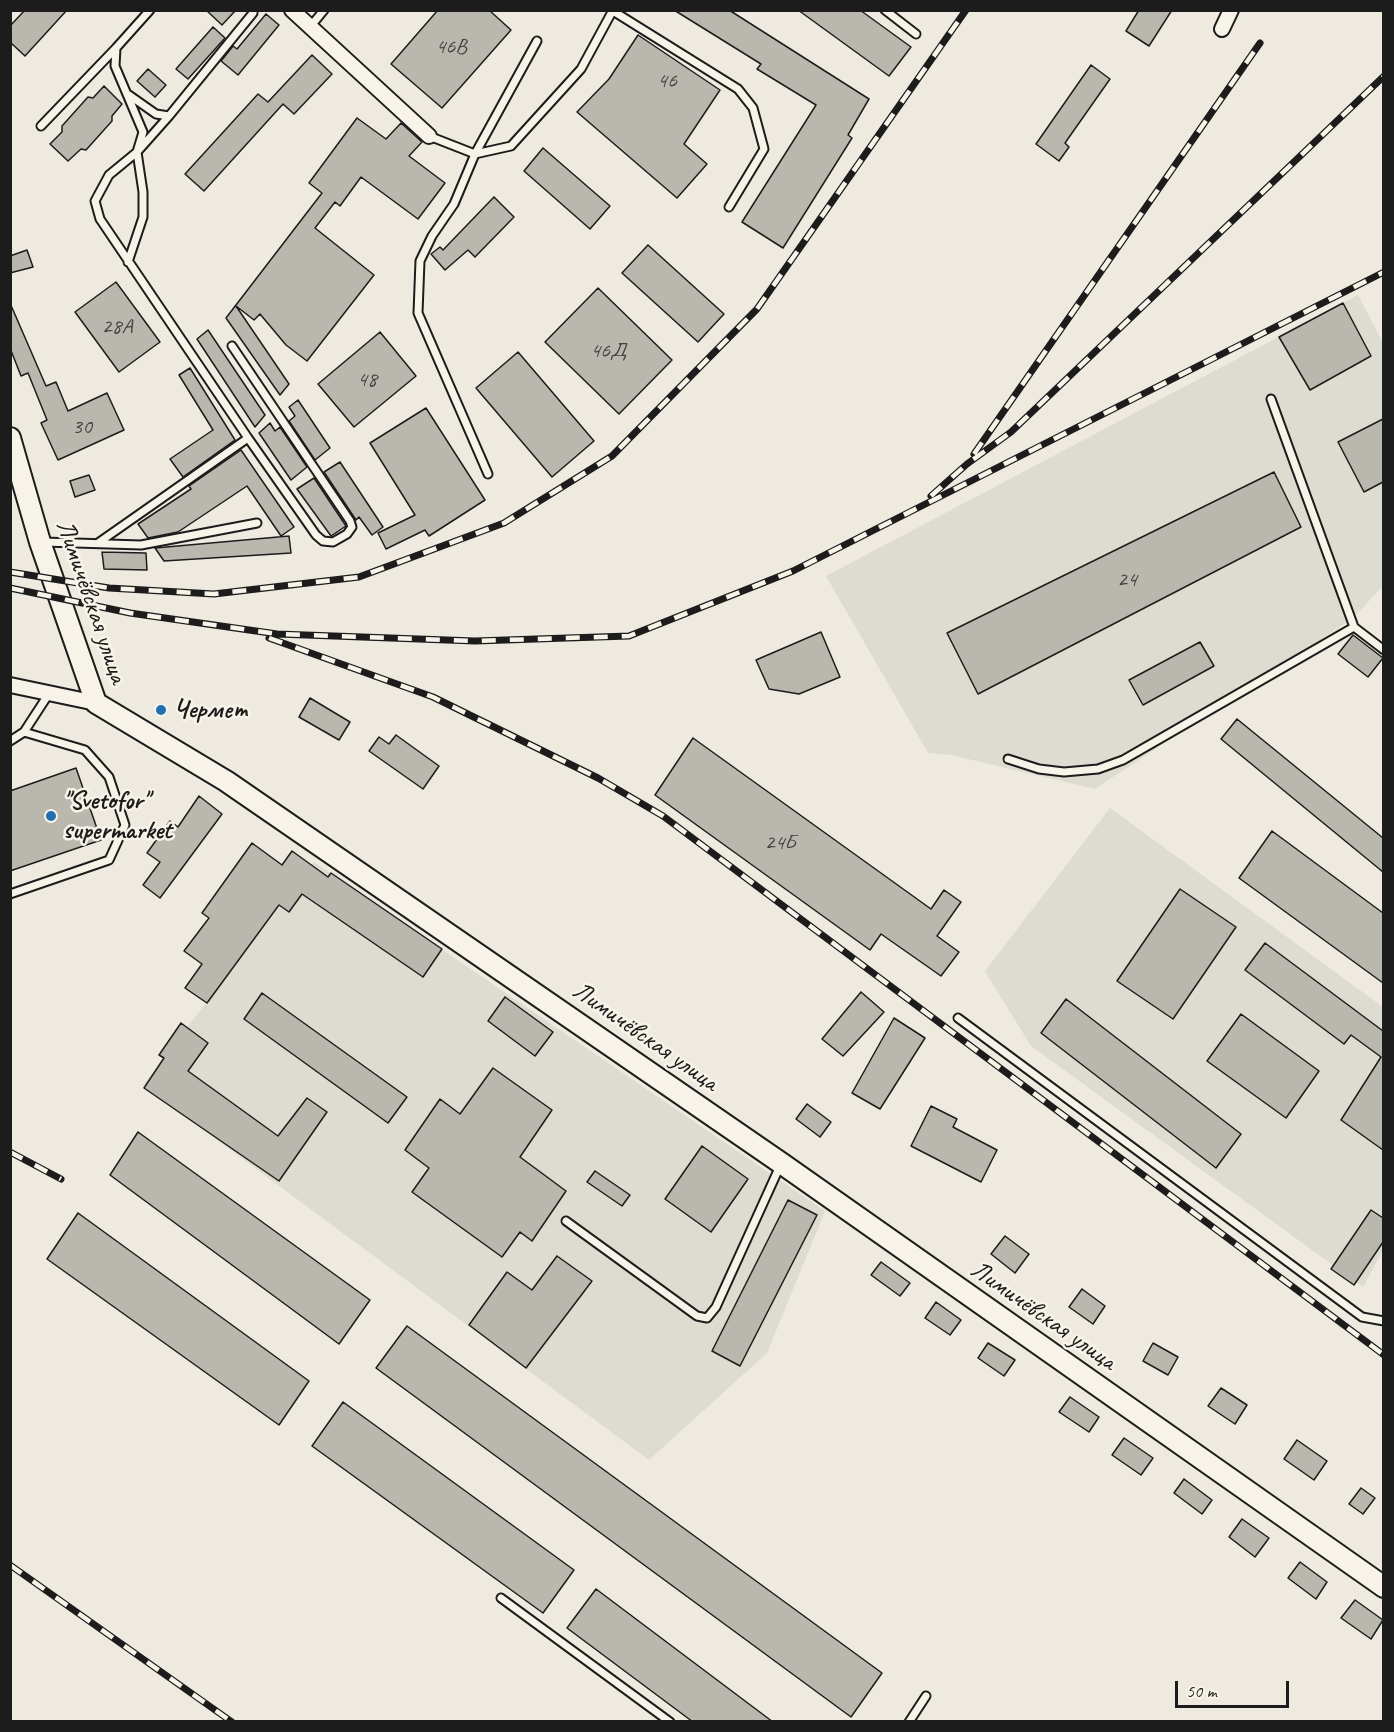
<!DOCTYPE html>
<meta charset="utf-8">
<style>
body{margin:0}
#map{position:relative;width:1394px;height:1732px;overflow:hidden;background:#eeeae0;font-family:Caveat,sans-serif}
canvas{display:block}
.frame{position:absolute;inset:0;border:12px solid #1c1c1c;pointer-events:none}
.scale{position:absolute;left:1175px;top:1681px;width:114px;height:27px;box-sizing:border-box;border:3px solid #1c1c1c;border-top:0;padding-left:8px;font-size:18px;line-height:21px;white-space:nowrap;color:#1c1c1c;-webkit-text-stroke:4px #f7f3e8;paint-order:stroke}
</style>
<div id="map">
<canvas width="1394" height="1732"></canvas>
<div class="frame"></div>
<div class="scale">50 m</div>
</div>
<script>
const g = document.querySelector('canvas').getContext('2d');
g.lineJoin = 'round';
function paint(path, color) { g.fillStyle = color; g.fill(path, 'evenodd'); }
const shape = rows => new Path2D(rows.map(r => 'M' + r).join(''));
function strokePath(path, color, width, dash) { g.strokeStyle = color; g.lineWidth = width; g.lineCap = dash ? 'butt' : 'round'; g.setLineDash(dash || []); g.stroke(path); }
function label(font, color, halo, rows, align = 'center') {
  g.font = font + ' Caveat,sans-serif'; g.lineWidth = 5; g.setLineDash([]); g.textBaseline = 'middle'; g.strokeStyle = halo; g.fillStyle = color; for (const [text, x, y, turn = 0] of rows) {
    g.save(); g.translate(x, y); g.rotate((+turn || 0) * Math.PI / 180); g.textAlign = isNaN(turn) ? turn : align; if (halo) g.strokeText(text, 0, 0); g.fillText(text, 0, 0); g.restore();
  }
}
const built = shape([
 [1358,295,1383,343,1383,586,1353,618,1095,789,951,755,928,753,826,576],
 [1110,808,1383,1007,1383,1250,1363,1287,1031,1046,985,971],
 [314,862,825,1211,767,1353,649,1460,143,1085]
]);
const building = shape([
 [25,10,67,10,25,56,10,42,10,26,25,10],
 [206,10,236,10,222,25,206,10],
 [438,10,489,10,511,30,442,108,391,64,438,10],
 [674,10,729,10,869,99,848,135,852,138,783,248,742,222,816,105,757,69,761,64,674,10],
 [798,10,860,10,911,47,889,76,798,10],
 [1139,10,1172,10,1149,46,1126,31,1139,10],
 [266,14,279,25,238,75,221,61,233,46,237,49,266,14],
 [213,27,225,38,188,79,176,69,213,27],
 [638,35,720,90,684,144,707,164,677,198,577,112,609,79,638,35],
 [312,55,332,74,294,114,283,104,204,191,185,174,258,94,268,102,312,55],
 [1091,65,1110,79,1065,143,1069,147,1059,161,1036,144,1091,65],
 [148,69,166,85,155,97,137,81,148,69],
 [104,86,122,104,112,116,112,121,86,150,81,149,68,161,50,144,62,132,62,126,88,97,93,98,104,86],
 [357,118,386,139,401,123,422,142,409,156,445,183,418,219,361,177,340,206,335,202,315,228,374,275,307,361,286,345,260,314,254,320,236,306,289,384,280,395,226,318,322,193,309,183,357,118],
 [543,148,610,206,590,229,524,171,543,148],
 [494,197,514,217,475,257,468,250,445,270,431,254,440,247,443,250,494,197],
 [648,245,724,314,698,342,622,273,648,245],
 [27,250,33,267,10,273,10,256,27,250],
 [116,282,160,342,119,372,75,312,116,282],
 [598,288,672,360,619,414,545,342,598,288],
 [10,303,46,386,56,382,68,411,107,393,124,430,58,460,41,423,47,420,28,373,21,376,10,348,10,303],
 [1343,303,1371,356,1310,390,1279,337,1343,303],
 [208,330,265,415,255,427,197,339,208,330],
 [380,332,416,376,354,427,318,384,380,332],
 [518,352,594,441,552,477,476,388,518,352],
 [190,368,235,440,183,477,170,459,213,430,179,375,190,368],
 [298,400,330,448,315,460,289,421,295,416,289,407,298,400],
 [426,408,485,500,429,536,425,530,386,549,378,533,415,515,370,443,426,408],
 [1383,419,1383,482,1364,492,1338,442,1383,419],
 [270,423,275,431,280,427,307,467,291,480,259,433,270,423],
 [241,450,294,527,281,536,247,486,178,532,148,538,138,524,191,489,189,486,241,450],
 [340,462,383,527,372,535,359,517,356,520,324,472,340,462],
 [1274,472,1301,527,978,694,947,633,1274,472],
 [89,475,95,490,75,497,70,481,89,475],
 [314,478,346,526,331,536,297,489,314,478],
 [289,536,291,553,164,561,155,548,289,536],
 [102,552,146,553,147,570,104,569,102,552],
 [821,632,840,677,799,694,769,689,756,660,821,632],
 [1353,635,1383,658,1368,677,1338,654,1353,635],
 [1200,642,1214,666,1143,705,1129,680,1200,642],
 [310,698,350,722,339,740,299,717,310,698],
 [1237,719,1383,838,1383,872,1221,739,1237,719],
 [396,735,439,766,423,789,369,751,379,737,389,744,396,735],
 [693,738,931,909,944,890,961,902,937,936,959,952,941,976,881,934,870,950,655,795,693,738],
 [76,768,101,840,10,871,10,791,76,768],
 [199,796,222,814,160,898,143,885,160,862,147,853,170,821,178,827,199,796],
 [1272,831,1383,913,1383,983,1239,878,1272,831],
 [252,843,282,865,292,851,328,877,331,873,442,949,423,977,302,894,289,912,279,905,207,1003,185,988,202,964,184,951,209,918,202,913,252,843],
 [1180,889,1236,927,1173,1019,1117,981,1180,889],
 [1265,943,1383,1031,1383,1150,1341,1120,1381,1057,1351,1035,1344,1044,1245,970,1265,943],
 [861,992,884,1012,843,1056,822,1039,861,992],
 [262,993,407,1097,388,1123,244,1019,262,993],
 [505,997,553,1032,535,1056,488,1021,505,997],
 [1066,999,1241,1134,1216,1168,1041,1033,1066,999],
 [1241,1014,1319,1071,1286,1118,1207,1061,1241,1014],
 [894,1018,925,1038,880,1109,852,1093,894,1018],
 [181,1023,208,1043,188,1071,278,1136,307,1098,327,1112,279,1181,144,1088,164,1058,159,1055,181,1023],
 [493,1068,552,1110,520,1157,566,1191,532,1241,520,1232,502,1257,412,1192,429,1168,405,1150,440,1099,460,1114,493,1068],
 [807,1104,831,1122,820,1137,796,1119,807,1104],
 [931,1106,957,1119,953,1127,997,1150,981,1182,911,1146,931,1106],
 [138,1132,370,1300,339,1344,110,1175,138,1132],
 [702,1146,748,1179,711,1232,665,1199,702,1146],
 [595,1171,630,1195,622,1206,587,1182,595,1171],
 [788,1200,817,1215,740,1366,712,1351,788,1200],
 [1371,1210,1383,1218,1383,1242,1354,1285,1331,1269,1371,1210],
 [78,1213,309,1381,279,1425,47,1259,78,1213],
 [1005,1236,1029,1254,1015,1273,991,1254,1005,1236],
 [557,1256,592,1281,526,1368,469,1325,507,1272,532,1290,557,1256],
 [881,1262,910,1283,900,1296,871,1275,881,1262],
 [1082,1289,1105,1306,1093,1324,1069,1307,1082,1289],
 [936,1302,961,1320,950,1335,925,1318,936,1302],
 [407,1326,882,1673,851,1717,376,1368,407,1326],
 [988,1343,1015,1360,1004,1376,978,1358,988,1343],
 [1153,1343,1178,1357,1168,1375,1143,1361,1153,1343],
 [1221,1388,1247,1405,1235,1424,1208,1406,1221,1388],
 [1070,1397,1099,1417,1089,1432,1059,1412,1070,1397],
 [343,1402,574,1570,543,1613,312,1446,343,1402],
 [1124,1438,1153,1458,1141,1475,1112,1455,1124,1438],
 [1297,1440,1327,1461,1314,1480,1284,1459,1297,1440],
 [1184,1479,1212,1500,1202,1514,1174,1493,1184,1479],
 [1361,1488,1375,1498,1363,1514,1349,1504,1361,1488],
 [1242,1519,1269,1538,1255,1557,1229,1537,1242,1519],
 [1300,1562,1327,1582,1316,1599,1288,1578,1300,1562],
 [596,1589,773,1722,693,1722,567,1628,596,1589],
 [1355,1600,1383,1620,1371,1639,1341,1618,1355,1600]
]);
const lane = shape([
 [885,10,916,34],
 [613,11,738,89,753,108,764,149,729,207],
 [310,27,324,10],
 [129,95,156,114,169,116,253,13],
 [41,126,116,48],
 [429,136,475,154,511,146,581,69,613,10],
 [128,262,143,217,143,192,137,152,169,116],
 [232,346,350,521,352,527,347,534,333,542,323,541,316,535,248,438],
 [1271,399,1354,627,1384,650],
 [488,474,418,313,420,261,432,236,454,204,475,154,537,41],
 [43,542,141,545,257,523],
 [98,543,248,438,100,219,95,201,109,175,137,152,143,132,115,66,116,48,150,10],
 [10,741,24,732,50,692],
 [1008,759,1039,769,1064,772,1098,769,1123,760,1354,627],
 [10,894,109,860,125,825,109,777,85,750,24,732],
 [958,1018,1362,1317,1384,1321],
 [566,1221,697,1316,707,1318,716,1307,780,1166],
 [501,1598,670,1722],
 [909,1722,926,1696]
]);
const street = shape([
 [292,10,429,136],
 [1222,29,1231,10],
 [10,685,96,703]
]);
const secondary = shape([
 [10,438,40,542,96,703,226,781,781,1163,1384,1587]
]);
const rail = shape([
 [974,454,1260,43],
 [931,496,967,464,1011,432,1384,76],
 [10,572,109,588,214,594,359,577,504,523,612,456,757,309,966,10],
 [10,588,130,613,277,634,475,641,629,636,793,571,1384,272],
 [269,638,433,697,598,778,663,816,1384,1355],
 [10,1152,61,1179],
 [10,1565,232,1722]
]);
const markers = [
 [161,710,6,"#1f6fb2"],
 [51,816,6,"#1f6fb2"]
];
const numberNames = [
 ["46В",451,47],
 ["46",667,81],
 ["28А",117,327],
 ["46Д",608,351],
 ["48",367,380],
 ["30",82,427],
 ["24",1127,580],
 ["24Б",780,843]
];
const streetNames = [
 ["Лимичёвская улица",91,602,71],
 ["Лимичёвская улица",645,1037,35],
 ["Лимичёвская улица",1043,1316,35]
];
const poiNames = [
 ["Чермет",173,710],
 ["\"Svetofor\"",63,801],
 ["supermarket",63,831]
];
paint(built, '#dedbd1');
paint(building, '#bab7af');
strokePath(building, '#1c1c1c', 1.5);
strokePath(lane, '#1c1c1c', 11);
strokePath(street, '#1c1c1c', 18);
strokePath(secondary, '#1c1c1c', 24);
strokePath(lane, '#f7f3e8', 7);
strokePath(street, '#f7f3e8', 14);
strokePath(secondary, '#f7f3e8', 20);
strokePath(rail, '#1c1c1c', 7);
strokePath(rail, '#f7f3e8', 4.5, [14]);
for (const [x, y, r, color] of markers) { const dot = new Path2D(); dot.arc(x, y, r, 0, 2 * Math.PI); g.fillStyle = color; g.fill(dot); strokePath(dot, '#f7f3e8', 2); }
label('22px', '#444341', null, numberNames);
label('26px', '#1c1c1c', '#f7f3e8', streetNames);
label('bold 26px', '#1c1c1c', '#f7f3e8', poiNames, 'left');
</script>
